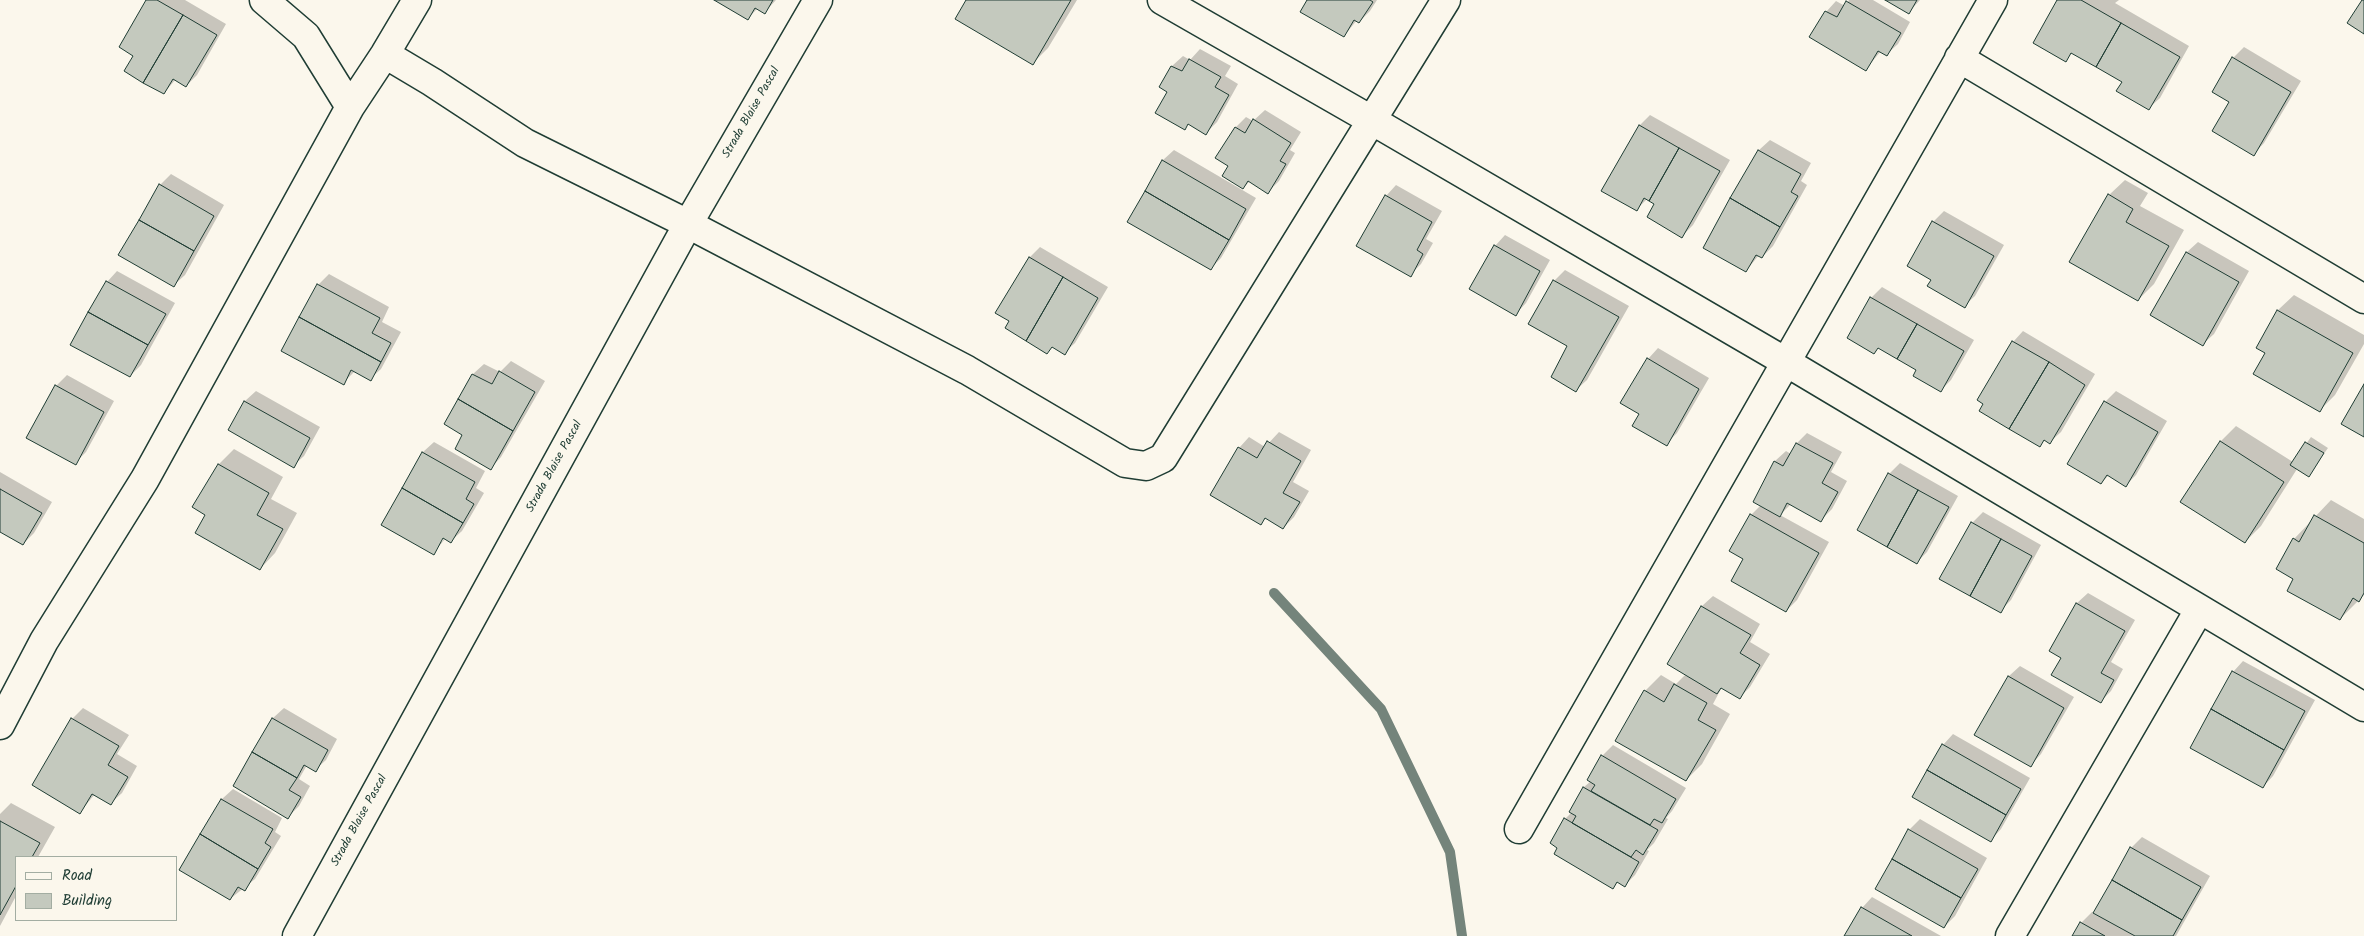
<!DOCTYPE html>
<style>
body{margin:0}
#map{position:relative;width:2364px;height:936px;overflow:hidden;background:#fbf7ec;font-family:Kalam,sans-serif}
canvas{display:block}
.legend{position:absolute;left:15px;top:856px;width:162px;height:65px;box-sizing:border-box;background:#fbf7ec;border:1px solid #a3ada2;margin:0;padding:6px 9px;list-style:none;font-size:15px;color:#1f3d34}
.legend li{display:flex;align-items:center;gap:10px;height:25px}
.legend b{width:25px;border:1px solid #a3ada2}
</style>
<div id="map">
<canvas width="2364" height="936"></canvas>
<ul class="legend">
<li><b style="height:6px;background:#fbf7ec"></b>Road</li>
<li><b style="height:14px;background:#c4c9be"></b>Building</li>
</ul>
</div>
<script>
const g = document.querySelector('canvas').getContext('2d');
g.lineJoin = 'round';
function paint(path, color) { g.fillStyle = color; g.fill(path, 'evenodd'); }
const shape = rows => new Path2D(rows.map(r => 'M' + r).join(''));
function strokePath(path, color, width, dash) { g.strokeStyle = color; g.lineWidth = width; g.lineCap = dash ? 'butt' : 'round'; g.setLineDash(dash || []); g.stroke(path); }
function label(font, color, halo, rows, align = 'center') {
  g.font = font + ' Kalam,sans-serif'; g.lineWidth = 4.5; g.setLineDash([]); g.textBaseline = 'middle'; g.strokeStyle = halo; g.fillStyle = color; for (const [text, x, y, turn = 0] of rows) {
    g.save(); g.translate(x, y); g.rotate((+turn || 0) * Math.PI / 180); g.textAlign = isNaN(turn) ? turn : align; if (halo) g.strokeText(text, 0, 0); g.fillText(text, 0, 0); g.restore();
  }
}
const shadow = shape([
 [147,0,185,0,226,24,197,75,186,86,176,79,164,93,134,55],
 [716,0,776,0,765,12,758,8,748,18],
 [968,0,1077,0,1048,48,1033,63],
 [1308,0,1377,0,1370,11,1359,22,1357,20,1344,36],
 [1849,0,1873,0,1910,22,1898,44,1887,54,1881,51,1866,69,1826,12,1836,1,1845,6],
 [1888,0,1920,0,1909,12],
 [2058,0,2119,0,2115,3,2189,46,2160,98,2149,108,2123,81,2073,52,2066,60],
 [2244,47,2301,81,2264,143,2254,154,2231,101,2233,58],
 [1200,49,1231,66,1225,76,1238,84,1217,122,1206,133,1189,123,1184,128,1169,92,1160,87,1172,66,1183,56,1190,60],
 [1265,110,1301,132,1290,150,1295,153,1279,181,1268,192,1250,181,1243,188,1229,166,1217,158,1236,127,1246,117,1253,121],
 [1650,115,1730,160,1693,225,1682,236,1656,203,1648,198,1636,210,1640,125],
 [1770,140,1811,163,1801,181,1807,185,1773,246,1762,257,1759,255,1746,271,1704,247,1759,150],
 [1174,150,1256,198,1221,258,1210,269,1129,221,1163,160],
 [171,174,224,205,185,275,174,285,160,185],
 [2125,180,2148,193,2140,206,2184,230,2154,284,2138,300,2109,195],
 [1396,185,1442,211,1426,239,1433,243,1421,264,1410,275,1386,196],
 [1944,211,2004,245,1975,296,1964,306,1933,279,1908,266,1933,222],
 [1505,235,1550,260,1526,303,1516,314,1495,246],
 [2198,242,2249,271,2214,334,2203,344,2152,315,2187,252],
 [1040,247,1108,287,1075,343,1064,353,1053,346,1047,352,1010,321,997,313,1030,257],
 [1565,270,1629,306,1587,380,1576,390,1569,346,1554,281],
 [117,271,175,303,141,365,130,376,107,282],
 [329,274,389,307,382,322,401,332,381,369,370,379,355,371,343,383,283,350,318,285],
 [1882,287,1974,340,1951,380,1941,390,1918,370,1879,347,1874,352,1871,298],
 [2294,295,2364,335,2364,344,2335,395,2320,410,2267,353,2258,347,2278,310],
 [2023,331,2095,374,2061,432,2050,442,2045,440,2040,445,2013,342],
 [1658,348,1709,378,1677,433,1666,444,1641,413,1648,359],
 [511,361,545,381,501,457,491,468,464,435,445,424,473,374,484,364,500,372],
 [67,375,114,401,86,452,75,463,56,386],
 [256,391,320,427,304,456,293,466,229,430,245,401],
 [2116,391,2167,421,2136,475,2126,485,2109,475,2101,483,2069,463,2105,402],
 [2236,426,2293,462,2311,437,2328,448,2308,476,2297,469,2261,526,2245,542,2182,502,2221,441],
 [1279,432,1311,450,1293,482,1309,491,1294,517,1283,528,1266,518,1261,523,1239,448,1249,437,1265,447],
 [1807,433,1842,452,1831,472,1847,481,1832,509,1821,520,1791,504,1780,515,1829,542,1797,600,1786,611,1745,558,1751,515,1761,505,1754,501,1775,461,1786,451,1791,454,1797,443],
 [434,442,485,471,476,488,484,493,462,531,451,541,446,538,433,553,383,524,423,452],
 [445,532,447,533,442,542,439,542],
 [234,449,283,477,271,499,297,513,275,553,260,569,207,514,219,464],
 [1900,463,1958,496,1927,552,1917,562,1889,474],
 [0,472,52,502,34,533,23,544,0,531],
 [2331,500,2364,519,2364,595,2340,619,2295,578,2294,539],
 [1983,512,2041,545,2011,600,2000,611,1972,523],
 [2088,593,2135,620,2111,662,2123,669,2111,691,2100,702,2062,657,2050,651,2077,603],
 [1713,596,1760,624,1750,642,1770,654,1750,687,1739,698,1722,687,1713,704,1730,714,1702,764,1686,780,1645,691,1661,675,1676,684,1686,674,1669,663,1702,606],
 [2243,661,2315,700,2273,776,2263,787,2233,672],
 [2020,666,2074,697,2041,754,2031,765,1976,734,2009,676],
 [83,708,129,735,117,754,137,766,122,793,111,803,95,794,80,812,72,719],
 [284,708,337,739,326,760,315,770,307,765,299,779,310,786,299,806,288,817,234,786,273,718],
 [1953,734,2030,778,2001,829,1991,840,1943,745],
 [1613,745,1686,788,1672,811,1666,818,1668,819,1654,843,1647,850,1649,851,1635,875,1625,885,1618,882,1613,887,1559,847,1565,819,1572,812,1570,811,1584,787,1591,781,1602,756],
 [233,789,282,818,275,832,281,836,255,879,230,899,180,869,222,799],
 [11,803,55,827,38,857,16,857,16,896,0,926,0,814],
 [1920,819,1987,858,1955,916,1944,927,1909,830],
 [2142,837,2210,876,2176,936,2074,936,2081,923,2092,912,2094,913,2131,848],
 [1872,897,1941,936,1846,936,1862,908]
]);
const stream = shape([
 [1274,593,1381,709,1450,852,1462,936]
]);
const building = shape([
 [146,0,157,0,183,15,143,83,124,71,133,56,119,47,146,0],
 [714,0,773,0,765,14,755,8,748,20,714,0],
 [966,0,1071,0,1033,65,955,19,966,0],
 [1307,0,1370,0,1373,2,1359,23,1354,20,1344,37,1300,12,1307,0],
 [1885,0,1917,0,1909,14,1885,0],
 [2057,0,2081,0,2121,23,2096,67,2071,53,2066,62,2033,43,2057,0],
 [2362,0,2364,0,2364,34,2347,23,2362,0],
 [1846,1,1901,33,1887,56,1878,51,1866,71,1809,37,1825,11,1837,17,1846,1],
 [183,15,217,35,186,87,173,79,164,94,143,83,183,15],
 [2121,23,2180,57,2149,110,2116,91,2122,82,2096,67,2121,23],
 [2232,57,2291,92,2254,156,2212,131,2229,102,2212,92,2232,57],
 [1189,59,1221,77,1215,87,1229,95,1206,135,1188,124,1185,130,1155,113,1167,92,1159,87,1171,66,1182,71,1189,59],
 [1253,119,1291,143,1280,161,1286,164,1268,194,1248,181,1243,189,1222,176,1228,166,1215,158,1235,127,1245,133,1253,119],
 [1639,125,1679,148,1649,201,1644,198,1637,211,1601,191,1639,125],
 [1679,148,1720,171,1682,238,1647,217,1654,204,1649,201,1679,148],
 [1758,150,1801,174,1791,192,1798,196,1780,227,1730,198,1758,150],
 [1162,160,1246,209,1229,240,1145,191,1162,160],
 [159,184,214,216,194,251,139,220,159,184],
 [1145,191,1229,240,1211,270,1127,222,1145,191],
 [2108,194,2133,209,2126,222,2169,246,2138,301,2069,262,2108,194],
 [1385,195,1432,222,1417,250,1423,254,1411,277,1356,246,1385,195],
 [1730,198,1780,227,1762,258,1756,255,1746,272,1703,248,1730,198],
 [139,220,194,251,174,287,118,255,139,220],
 [1932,221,1994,256,1965,308,1927,286,1931,280,1907,266,1932,221],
 [1494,245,1540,271,1516,316,1469,289,1494,245],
 [2186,252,2239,282,2203,346,2150,315,2186,252],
 [1029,257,1063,277,1026,341,1005,328,1009,321,995,313,1029,257],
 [1063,277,1098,298,1065,355,1052,347,1047,354,1026,341,1063,277],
 [1553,280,1619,317,1576,392,1551,377,1567,346,1528,324,1553,280],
 [106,281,166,314,148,345,88,312,106,281],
 [317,284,380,318,372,333,391,343,381,362,299,317,317,284],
 [1870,297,1917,324,1897,359,1878,348,1874,354,1847,338,1870,297],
 [2277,310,2353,353,2320,412,2253,374,2265,353,2256,348,2277,310],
 [88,312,148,345,130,377,70,345,88,312],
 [299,317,381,362,371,381,351,370,344,385,281,351,299,317],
 [1917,324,1964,351,1941,392,1913,376,1916,370,1897,359,1917,324],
 [2012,341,2049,362,2009,429,1979,411,1983,404,1977,400,2012,341],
 [1647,358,1699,389,1667,446,1632,426,1639,414,1620,403,1647,358],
 [2049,362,2085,385,2050,444,2044,440,2040,447,2009,429,2049,362],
 [499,371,535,392,513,431,458,399,472,374,492,384,499,371],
 [2364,384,2364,437,2341,424,2364,384],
 [55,385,104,412,76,465,26,438,55,385],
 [458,399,513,431,491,470,455,449,462,435,444,424,458,399],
 [244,401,310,438,294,468,228,430,244,401],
 [2104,401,2158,432,2126,487,2107,475,2101,484,2067,464,2104,401],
 [1267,441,1301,461,1283,493,1300,502,1283,529,1265,518,1261,525,1210,495,1238,447,1257,458,1267,441],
 [2220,441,2284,482,2245,543,2180,502,2220,441],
 [2305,442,2324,453,2309,477,2290,465,2305,442],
 [1796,443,1833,463,1822,483,1838,492,1821,522,1787,503,1780,517,1753,502,1774,461,1783,466,1796,443],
 [422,452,475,482,466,499,474,504,463,523,402,488,422,452],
 [218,464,269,493,257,515,283,529,260,570,195,533,205,515,192,507,218,464],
 [1888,473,1918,490,1887,547,1857,530,1888,473],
 [402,488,463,523,451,543,443,538,434,555,381,525,402,488],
 [0,489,42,513,23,545,0,532,0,489],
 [1918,490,1949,507,1917,564,1887,547,1918,490],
 [1750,514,1819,553,1786,612,1731,581,1743,559,1729,551,1750,514],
 [2314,515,2364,543,2364,593,2359,602,2353,598,2340,620,2287,591,2293,579,2276,569,2293,538,2299,542,2314,515],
 [1971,522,2001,539,1970,596,1939,579,1971,522],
 [2001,539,2032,556,2001,613,1970,596,2001,539],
 [2076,603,2125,631,2101,673,2114,680,2101,703,2051,675,2061,658,2049,651,2076,603],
 [1701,606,1751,635,1740,653,1760,665,1740,699,1721,688,1717,694,1667,664,1701,606],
 [2232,671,2305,711,2284,750,2211,709,2232,671],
 [2008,676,2064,708,2031,767,1974,735,2008,676],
 [1674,684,1707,703,1698,720,1716,730,1686,781,1615,741,1644,690,1664,702,1674,684],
 [2211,709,2284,750,2263,788,2190,748,2211,709],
 [71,718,119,746,108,765,128,777,111,805,92,794,80,814,32,785,71,718],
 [272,718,328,750,316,772,304,765,297,778,252,752,272,718],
 [1942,744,2021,789,2006,815,1927,770,1942,744],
 [252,752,297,778,289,790,301,797,288,819,233,786,252,752],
 [1601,755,1676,799,1662,823,1654,819,1650,825,1591,791,1595,785,1587,780,1601,755],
 [1927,770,2006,815,1991,842,1912,797,1927,770],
 [1583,787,1658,830,1643,855,1636,850,1631,857,1572,823,1576,816,1569,812,1583,787],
 [221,799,273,829,265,843,271,847,258,869,200,834,221,799],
 [1564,818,1639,862,1625,887,1617,882,1613,889,1554,854,1557,848,1550,843,1564,818],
 [0,821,40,843,32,857,16,857,16,886,0,915,0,821],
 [1908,829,1978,869,1961,898,1892,859,1908,829],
 [200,834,258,869,245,891,238,887,230,900,179,870,200,834],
 [2130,847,2201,887,2182,920,2112,880,2130,847],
 [1892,859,1961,898,1944,928,1875,889,1892,859],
 [2112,880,2182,920,2173,936,2135,936,2093,913,2112,880],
 [1861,907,1912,936,1844,936,1861,907],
 [2080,922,2105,936,2072,936,2080,922]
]);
const minor = shape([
 [264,0,306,36,350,107],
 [1162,0,1373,121,1786,362,2364,707],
 [385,54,432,82,525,143,688,224,967,370,1125,463,1146,466,1163,458,1446,0],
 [1959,58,2364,299],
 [0,725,44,641,145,479,350,107,385,54,417,0],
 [1519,829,1993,0],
 [297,936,688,224,818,0],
 [2010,936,2199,610]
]);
const streetNames = [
 ["Strada Blaise Pascal",752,113,-60],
 ["Strada Blaise Pascal",555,467,-61],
 ["Strada Blaise Pascal",360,821,-61]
];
paint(shadow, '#0003');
strokePath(stream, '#74847b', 10);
paint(building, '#c4c9be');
strokePath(building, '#1f3d34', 1);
strokePath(minor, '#1f3d34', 31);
strokePath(minor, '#fbf7ec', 28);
label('12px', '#1f3d34', '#fbf7ec', streetNames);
</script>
